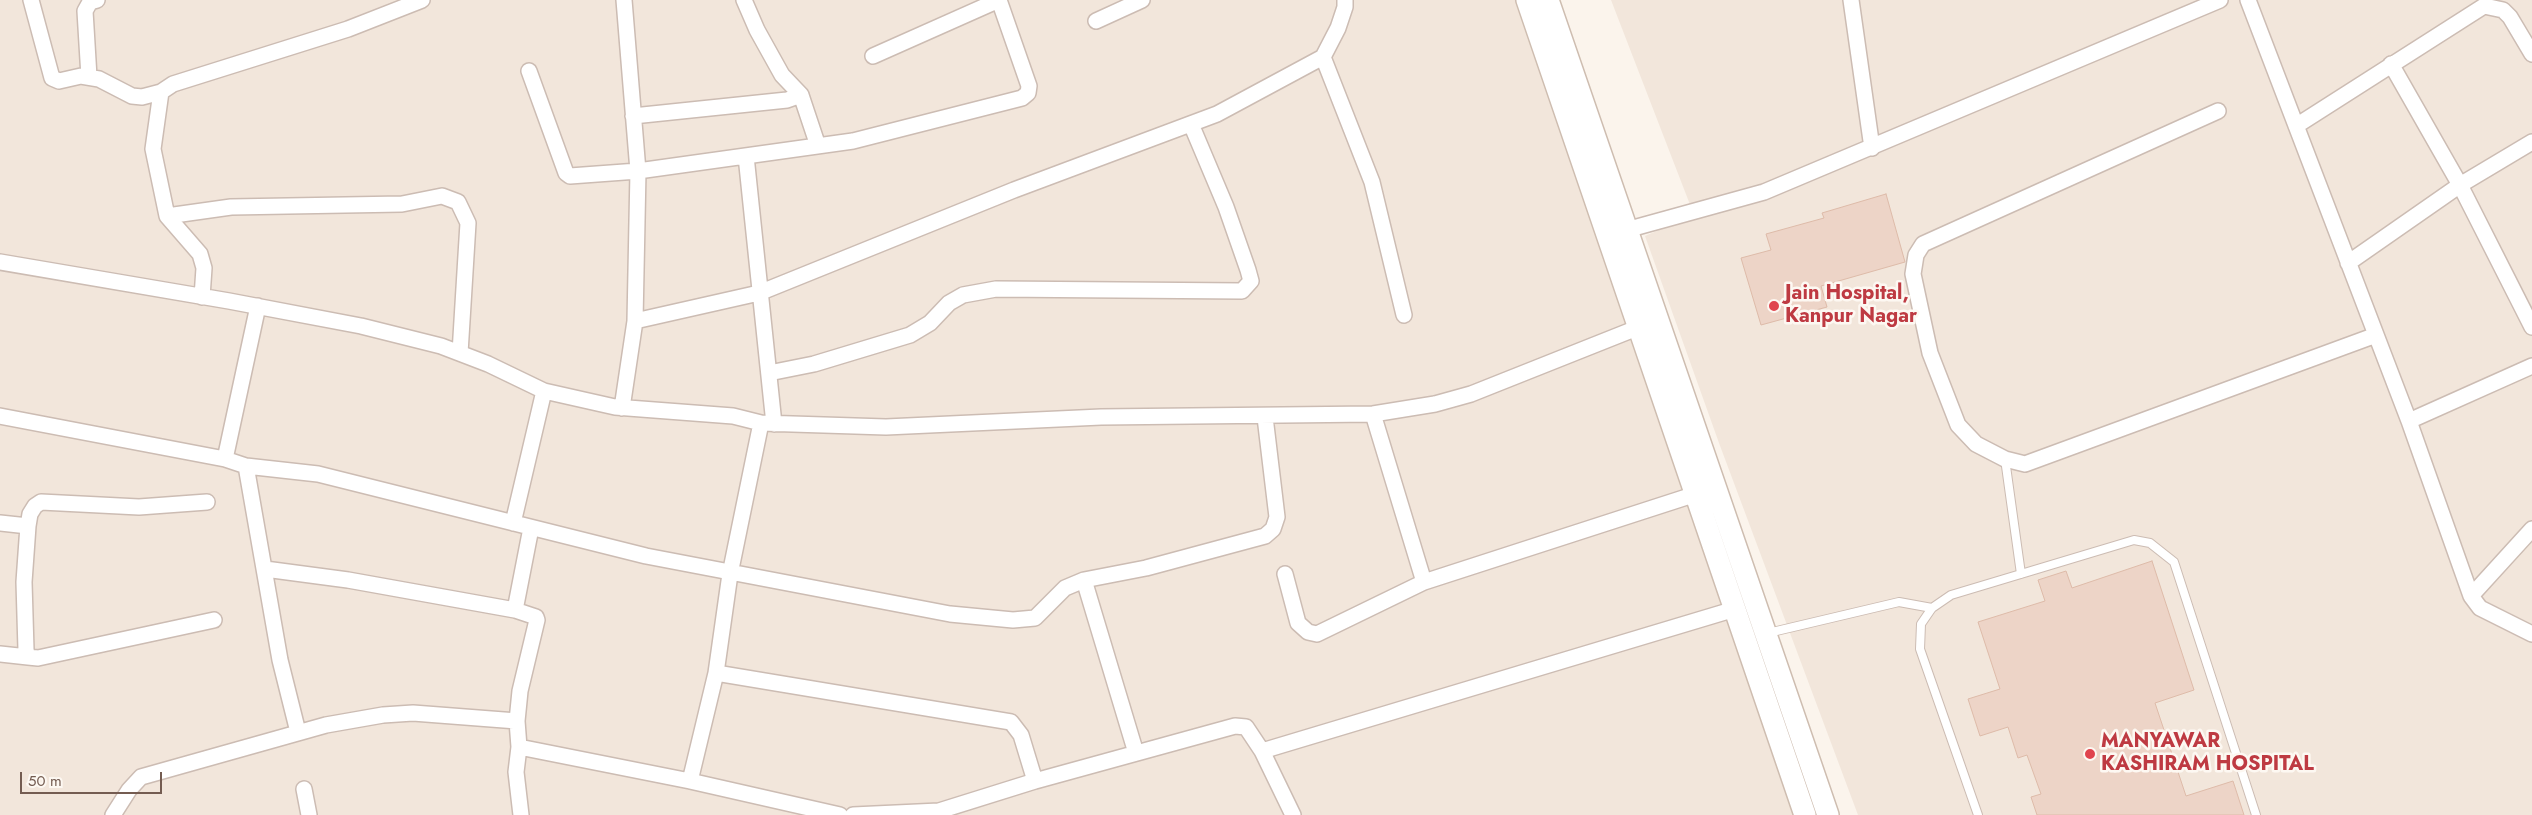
<!DOCTYPE html>
<style>
body{margin:0}
#map{position:relative;width:2532px;height:815px;overflow:hidden;background:#fbf4ec;font-family:Jost,sans-serif}
canvas{display:block}
.scale{position:absolute;left:20px;top:772px;width:142px;height:22px;box-sizing:border-box;border:2px solid #745c51;border-top:0;padding-left:6px;font-size:15px;line-height:18px;white-space:nowrap;color:#745c51;-webkit-text-stroke:4px #fdf8f2;paint-order:stroke}
</style>
<div id="map">
<canvas width="2532" height="815"></canvas>
<div class="scale">50 m</div>
</div>
<script>
const g = document.querySelector('canvas').getContext('2d');
g.lineJoin = 'round';
function paint(path, color) { g.fillStyle = color; g.fill(path, 'evenodd'); }
const shape = rows => new Path2D(rows.map(r => 'M' + r).join(''));
function strokePath(path, color, width, dash) { g.strokeStyle = color; g.lineWidth = width; g.lineCap = dash ? 'butt' : 'round'; g.setLineDash(dash || []); g.stroke(path); }
function label(font, color, halo, rows, align = 'center') {
  g.font = font + ' Jost,sans-serif'; g.lineWidth = 5; g.setLineDash([]); g.textBaseline = 'middle'; g.strokeStyle = halo; g.fillStyle = color; for (const [text, x, y, turn = 0] of rows) {
    g.save(); g.translate(x, y); g.rotate((+turn || 0) * Math.PI / 180); g.textAlign = isNaN(turn) ? turn : align; if (halo) g.strokeText(text, 0, 0); g.fillText(text, 0, 0); g.restore();
  }
}
const residential = shape([
 [0,0,1530,0,1806,815,0,815],
 [1611,0,2532,0,2532,815,1858,815,1719,443,1645,236,1694,215]
]);
const building = shape([
 [1886,194,1905,262,1821,286,1827,307,1761,325,1741,258,1771,250,1766,234,1824,218,1822,213,1886,194],
 [2152,561,2194,690,2155,703,2186,796,2233,781,2244,815,2037,815,2031,797,2041,794,2027,755,2018,758,2008,727,1980,736,1968,699,2000,689,1978,622,2045,601,2038,580,2066,571,2072,588,2152,561]
]);
const lane = shape([
 [2005,459,2021,574],
 [1768,633,1899,602,1932,608],
 [1978,815,1920,649,1921,624,1932,608,1951,595,2134,540,2150,543,2174,562,2256,815]
]);
const street = shape([
 [31,0,52,78,59,81,81,76,99,79,132,96,142,97,161,92],
 [744,0,757,30,782,75,801,95],
 [1851,0,1872,148],
 [2248,0,2409,421,2471,596],
 [1096,21,1142,0],
 [873,56,999,0],
 [1323,57,1372,182,1404,315],
 [529,71,566,173,570,176,638,171,853,141,1022,98,1028,93,1029,86,999,0],
 [89,77,85,11,90,2,97,0],
 [2218,111,1923,244,1916,255,1913,274,1930,353,1958,425,1976,444,2005,459,2025,464,2376,335],
 [633,116,787,100,801,95,818,146],
 [2296,126,2484,6,2503,10,2510,17,2532,54],
 [2532,142,2460,185,2532,327],
 [746,156,774,424],
 [167,216,231,207,402,204,442,196,458,202,468,223,460,353],
 [1619,232,1764,192,2220,0],
 [0,262,229,301,361,326,441,346,488,364,544,391,615,407,733,416,761,423,886,427,1101,417,1373,414,1435,404,1471,394,1647,324],
 [2348,263,2460,185,2391,64],
 [202,297,204,268,200,254,167,216,153,149,161,92,173,84,348,29,422,0],
 [258,306,225,459,246,466,318,474,646,556,950,614,1013,620,1035,618,1065,588,1084,580,1146,568,1265,536,1273,529,1277,517,1265,417],
 [635,321,759,293,1014,190,1217,114,1323,57,1338,28,1345,7,1345,0],
 [769,373,814,364,910,335,930,323,949,303,963,295,996,289,1242,291,1251,281,1248,270,1226,207,1191,124],
 [622,408,635,321,638,171,624,0],
 [1373,414,1424,582],
 [0,416,225,459],
 [2409,421,2532,366],
 [246,466,280,660,298,732],
 [207,502,139,507,41,502,35,506,30,514,28,526,24,582,26,650,28,657,38,658,214,620],
 [0,523,28,526],
 [513,523,544,391],
 [2532,529,2471,596,2480,608,2532,634],
 [265,569,348,580,515,610,536,617,537,620,520,691,517,721,519,747,516,772,521,815],
 [1285,574,1298,623,1308,632,1317,634,1424,582,1696,494],
 [1084,580,1136,753],
 [515,610,531,528],
 [0,654,28,657],
 [716,673,1011,722,1021,735,1035,781],
 [519,747,690,781,840,815],
 [1262,751,1735,609],
 [690,781,716,673,730,574,761,423],
 [304,789,309,815],
 [113,815,129,790,141,777,326,725,383,715,413,713,517,721],
 [853,815,939,811,1035,781,1235,726,1246,727,1262,751,1293,815]
]);
const secondary = shape([
 [1527,0,1805,815],
 [1548,0,1828,815]
]);
const markers = [
 [1774,306,6,"#e0444e"],
 [2090,754,6,"#e0444e"]
];
const healthNames = [
 ["Jain Hospital,",1785,294],
 ["Kanpur Nagar",1785,317],
 ["MANYAWAR",2101,742],
 ["KASHIRAM HOSPITAL",2101,765]
];
paint(residential, '#f2e6db');
paint(building, '#edd4c7');
strokePath(building, '#debba9', 1);
strokePath(lane, '#ccbcb3', 10);
strokePath(street, '#ccbcb3', 18);
strokePath(secondary, '#cebdb0', 24);
strokePath(lane, '#fff', 8);
strokePath(street, '#fff', 15);
strokePath(secondary, '#fff', 21);
for (const [x, y, r, color] of markers) { const dot = new Path2D(); dot.arc(x, y, r, 0, 2 * Math.PI); g.fillStyle = color; g.fill(dot); strokePath(dot, '#fdf8f2', 2); }
label('bold 20px', '#be3a42', '#fdf8f2', healthNames, 'left');
</script>
